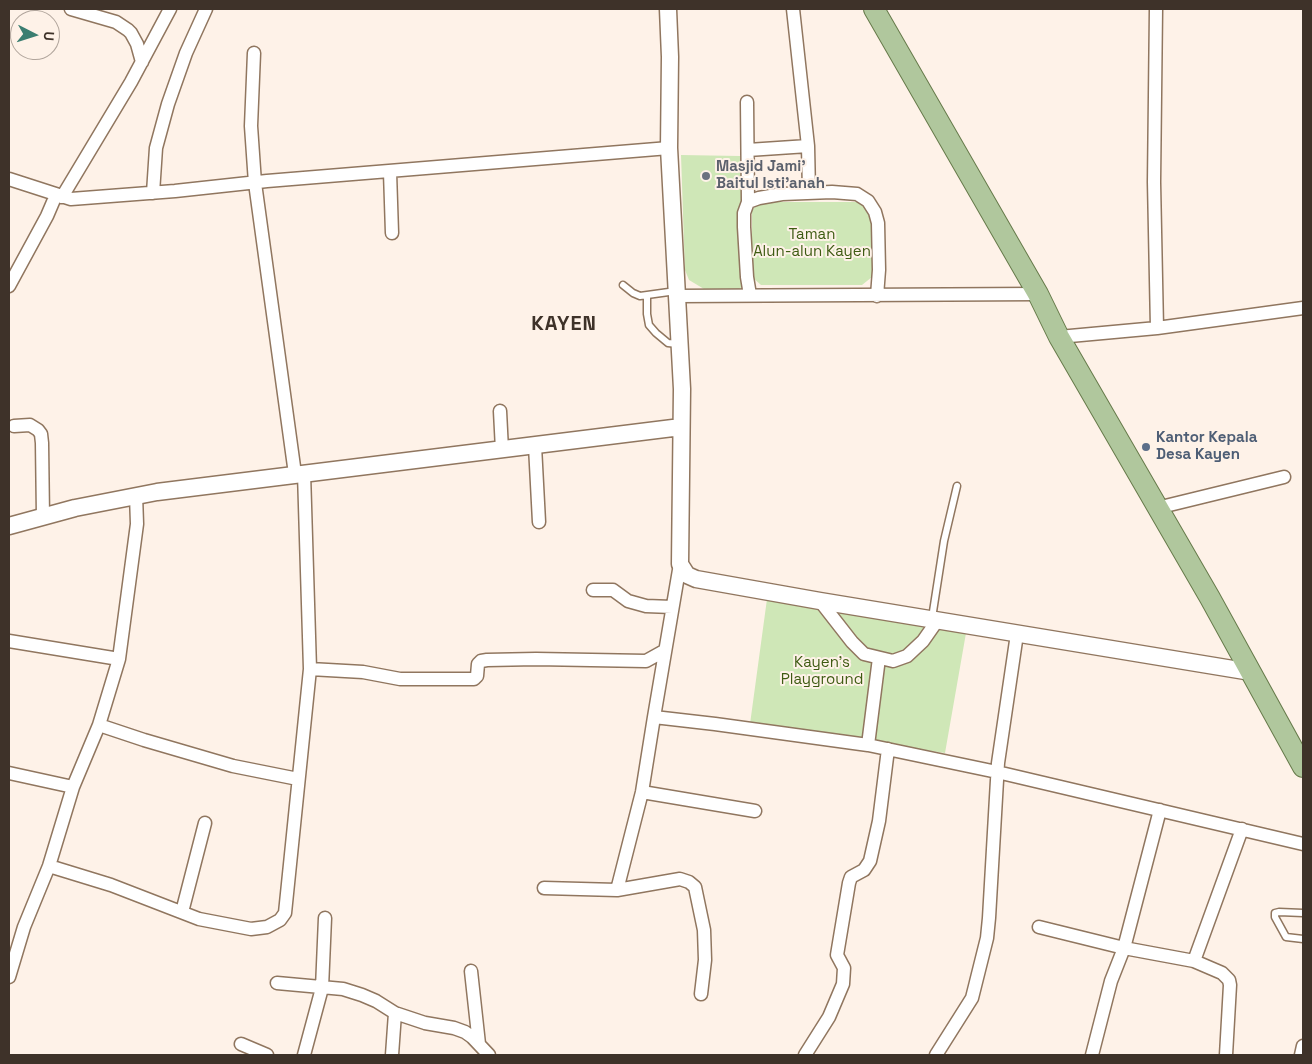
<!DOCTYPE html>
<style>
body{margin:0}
#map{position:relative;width:1312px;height:1064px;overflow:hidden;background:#fef2e8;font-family:"Space Grotesk",sans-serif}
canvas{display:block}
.frame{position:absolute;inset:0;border:10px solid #3e3229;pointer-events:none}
.north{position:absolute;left:10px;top:10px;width:50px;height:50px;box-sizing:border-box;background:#fef2e8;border:1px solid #b1a59c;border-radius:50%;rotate:95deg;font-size:14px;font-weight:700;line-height:20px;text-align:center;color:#3e3229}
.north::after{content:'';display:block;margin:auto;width:18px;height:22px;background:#3b7e71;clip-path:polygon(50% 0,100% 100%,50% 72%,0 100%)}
</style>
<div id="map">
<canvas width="1312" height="1064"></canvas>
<div class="frame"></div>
<div class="north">U</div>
</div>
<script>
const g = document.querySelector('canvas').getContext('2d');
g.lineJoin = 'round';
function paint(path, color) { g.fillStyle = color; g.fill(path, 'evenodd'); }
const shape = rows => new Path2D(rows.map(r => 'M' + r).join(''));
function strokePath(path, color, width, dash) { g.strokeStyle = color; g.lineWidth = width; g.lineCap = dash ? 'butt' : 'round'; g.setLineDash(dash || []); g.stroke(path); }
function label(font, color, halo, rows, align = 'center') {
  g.font = font + ' "Space Grotesk",sans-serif'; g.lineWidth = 4; g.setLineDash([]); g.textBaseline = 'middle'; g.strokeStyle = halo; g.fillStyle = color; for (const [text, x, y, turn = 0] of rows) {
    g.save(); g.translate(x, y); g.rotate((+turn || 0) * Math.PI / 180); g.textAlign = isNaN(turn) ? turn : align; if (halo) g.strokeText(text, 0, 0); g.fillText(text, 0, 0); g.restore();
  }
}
const green = shape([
 [681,155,740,156,743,275,742,287,737,290,704,289,689,280,685,270,684,244],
 [760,202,864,202,872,212,872,277,862,285,761,285,752,277,752,210],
 [767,599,966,633,945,753,750,724]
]);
const service = shape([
 [623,285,633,293,640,296,676,291],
 [647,296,647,314,649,325,656,333,668,343,678,344],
 [932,618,944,541,957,486],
 [1303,913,1279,912,1275,913,1275,917,1286,937,1303,939]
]);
const minor = shape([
 [71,9,116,22,128,30,131,33,137,44,142,62],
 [1156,9,1154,182,1157,328],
 [254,53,251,126,255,183,295,474],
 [747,102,748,202],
 [808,146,809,192],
 [748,150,808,146,793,9],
 [390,172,392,233],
 [9,179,71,199,175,191,267,181,669,148],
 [153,193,156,148,168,104,186,53,206,9],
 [62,197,131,82,170,9],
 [9,286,47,216,56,195],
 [750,295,747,277,744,227,744,213,748,202,759,198,782,194,832,192,857,194,868,201,875,212,878,223,879,270,877,296],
 [677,296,1038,294],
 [1059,337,1157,328,1303,308],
 [500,411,502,450],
 [14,426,30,425,38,430,41,434,42,443,43,517],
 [535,446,539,522],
 [304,473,310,669,363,672,400,679,474,679,477,676,478,664,481,661,487,660,536,659,646,661,664,651],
 [1157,508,1284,477],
 [680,564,654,717,715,724,868,745,997,772,1303,844],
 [593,590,613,590,628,601,646,606,672,607],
 [820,601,852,642,864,654,893,661,907,656,923,641,937,621],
 [9,641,119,659],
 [99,725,144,740,233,766,298,779],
 [868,745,879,658],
 [9,773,73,787],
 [642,792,755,811],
 [49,866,111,885,199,919,251,929,267,927,280,920,285,913,310,669],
 [544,888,617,890,680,879,689,882,695,887,704,930,705,960,701,994],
 [617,890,642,792,654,717],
 [182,912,205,823],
 [1039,927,1124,948,1194,961,1222,973,1229,980,1230,985,1226,1055],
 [1194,961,1242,829],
 [471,971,479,1044],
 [9,977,24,927,49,866,73,787,99,725,119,659,137,524,136,495],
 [277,983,343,989,362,995,376,1001,395,1013,425,1023,454,1028,465,1032,472,1037,489,1055],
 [241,1044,267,1055],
 [304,1055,322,988,325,918],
 [392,1055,395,1013],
 [805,1055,829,1017,843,984,844,968,837,955,849,883,851,877,864,870,870,861,879,821,888,749],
 [936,1055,972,998,987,938,989,918,998,763,1017,634],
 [1092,1055,1111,981,1124,948,1160,810],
 [1301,1055,1303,1046]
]);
const tertiary = shape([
 [668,9,670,57,669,148,682,389,680,564,687,575,696,579,820,601,1251,672],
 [9,526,75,508,157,492,681,427]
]);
const primary = shape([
 [874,9,1038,294,1059,337,1210,598,1303,767]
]);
const markers = [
 [706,176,5,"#6b7280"],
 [1146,447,5,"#5c6f8a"]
];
const worshipNames = [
 ["Masjid Jami'",716,167],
 ["Baitul Isti'anah",716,184]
];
const parkNames = [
 ["Taman",812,235],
 ["Alun-alun Kayen",812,252],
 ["Kayen's",822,663],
 ["Playground",822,680]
];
const serviceNames = [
 ["Kantor Kepala",1156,438],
 ["Desa Kayen",1156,455]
];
const districtNames = [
 ["KAYEN",564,325]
];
paint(green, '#cfe7b7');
strokePath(service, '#90765f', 9);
strokePath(minor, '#90765f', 15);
strokePath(tertiary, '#90765f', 19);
strokePath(primary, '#667a4a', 22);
strokePath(service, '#fff', 6);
strokePath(minor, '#fff', 12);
strokePath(tertiary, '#fff', 16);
strokePath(primary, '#b0c79d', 20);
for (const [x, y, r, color] of markers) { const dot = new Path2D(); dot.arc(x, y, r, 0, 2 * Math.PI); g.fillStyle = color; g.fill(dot); strokePath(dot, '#fef2e8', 2); }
label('bold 15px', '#5b616d', '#fef2e8', worshipNames, 'left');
label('15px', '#3e5b12', '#fef2e8', parkNames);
label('bold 15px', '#4e5e75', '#fef2e8', serviceNames, 'left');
g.letterSpacing = '1px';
label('bold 20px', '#3e3229', '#fef2e8', districtNames);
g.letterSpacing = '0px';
</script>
